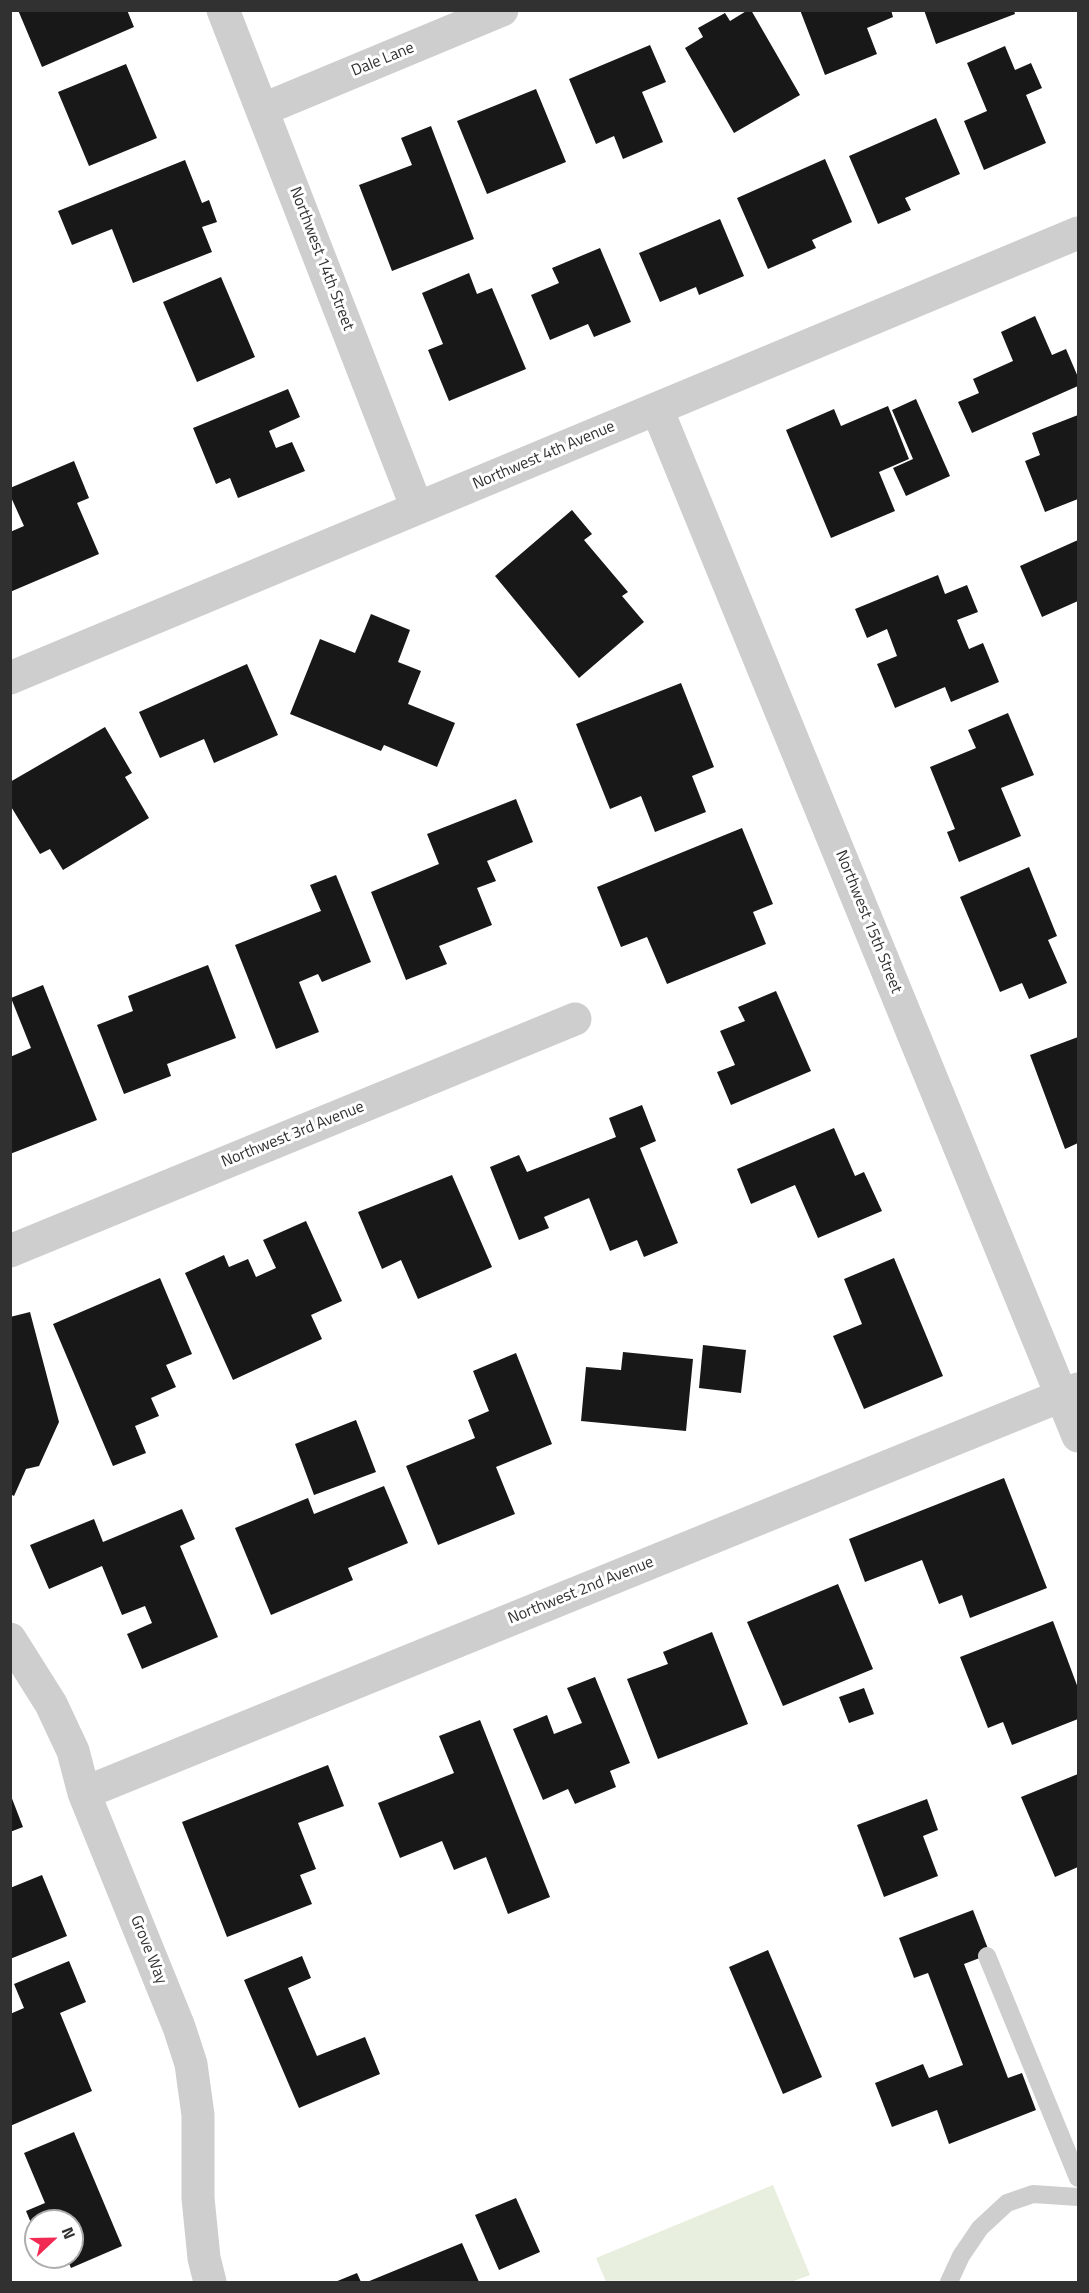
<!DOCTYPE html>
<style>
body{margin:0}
#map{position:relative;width:1089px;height:2293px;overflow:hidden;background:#fff;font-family:"Titillium Web",sans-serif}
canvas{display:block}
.frame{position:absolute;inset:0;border:12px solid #313131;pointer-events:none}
.north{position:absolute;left:24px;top:2209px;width:60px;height:60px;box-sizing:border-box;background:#fff;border:2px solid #adadad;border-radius:50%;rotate:68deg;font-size:16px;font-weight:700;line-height:24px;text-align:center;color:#313131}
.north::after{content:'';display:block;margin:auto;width:21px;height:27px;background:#f12a53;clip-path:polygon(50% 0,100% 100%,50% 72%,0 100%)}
</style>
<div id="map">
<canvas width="1089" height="2293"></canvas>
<div class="frame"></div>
<div class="north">N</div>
</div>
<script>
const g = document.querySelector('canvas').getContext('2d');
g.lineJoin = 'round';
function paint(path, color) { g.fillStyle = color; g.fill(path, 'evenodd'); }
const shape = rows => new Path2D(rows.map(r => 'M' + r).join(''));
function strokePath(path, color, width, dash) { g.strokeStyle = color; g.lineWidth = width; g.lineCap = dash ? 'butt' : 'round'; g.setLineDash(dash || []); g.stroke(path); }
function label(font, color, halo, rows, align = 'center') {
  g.font = font + ' "Titillium Web",sans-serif'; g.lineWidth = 6; g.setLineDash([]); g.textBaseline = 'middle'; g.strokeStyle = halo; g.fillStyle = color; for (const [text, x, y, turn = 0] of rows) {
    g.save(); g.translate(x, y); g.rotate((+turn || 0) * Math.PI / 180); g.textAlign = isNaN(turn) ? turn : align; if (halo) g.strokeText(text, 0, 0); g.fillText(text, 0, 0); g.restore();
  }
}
const green = shape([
 [773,2185,810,2275,791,2282,606,2282,596,2258]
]);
const building = shape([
 [18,10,127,10,134,27,42,67],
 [748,10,751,10,800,95,734,133,685,48,703,37,698,28,725,13,730,21],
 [800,10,891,10,893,17,867,28,877,54,825,75],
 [924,10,1014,10,1015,14,936,44],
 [650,45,666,82,642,92,663,142,623,159,614,136,596,144,569,79],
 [1005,46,1015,70,1031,63,1042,88,1026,95,1046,143,984,170,964,121,987,111,967,63],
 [126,64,157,138,89,166,58,92],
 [536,89,566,162,487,194,457,121],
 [936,118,960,174,905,198,911,210,878,224,849,156],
 [431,126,474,239,392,271,359,185,412,165,401,138],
 [825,159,852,222,812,240,816,248,768,269,737,198],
 [185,160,202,203,209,200,217,222,202,227,212,252,133,283,112,229,72,245,58,211],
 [720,219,744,276,699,295,696,287,660,302,639,253],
 [600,248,631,322,594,337,588,324,550,340,531,295,559,283,552,268],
 [469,273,477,294,492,288,526,369,449,401,428,350,443,344,422,293],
 [221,277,255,357,197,382,163,302],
 [1035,316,1052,355,1066,349,1078,377,1078,386,972,433,958,402,979,393,973,379,1013,361,1001,332],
 [288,389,300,417,269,431,276,448,292,442,305,471,238,498,230,478,216,484,193,428],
 [916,399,950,476,906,496,893,468,913,459,892,410],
 [888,406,909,459,879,472,895,511,831,538,786,430,834,409,841,426],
 [1078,415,1078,499,1045,512,1025,461,1040,455,1032,433],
 [74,461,89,498,77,503,99,554,10,592,10,532,24,526,10,495,10,488],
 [572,510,592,534,584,540,628,592,622,596,644,622,579,678,495,576],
 [1078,540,1078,601,1042,617,1020,566],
 [938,575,945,594,967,585,978,612,957,620,969,649,983,643,999,682,951,702,945,687,895,708,877,664,897,656,887,629,867,638,855,609],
 [371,614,410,630,398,662,421,671,408,704,455,723,437,767,384,745,381,751,290,714,320,639,355,653],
 [247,664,278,735,214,763,204,739,160,758,139,712],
 [681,683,714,767,692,776,706,812,655,832,641,796,610,809,576,724],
 [1008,713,1034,775,1001,788,1021,836,959,862,947,832,955,829,930,767,976,748,968,730],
 [105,727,132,773,125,777,149,818,63,870,50,849,40,854,10,805,10,782],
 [516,799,533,842,487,861,496,881,477,888,492,925,439,946,447,964,406,980,371,892,439,864,427,834],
 [742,828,773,904,753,912,766,944,667,984,647,937,621,947,597,887],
 [1029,867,1057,936,1048,940,1067,983,1029,999,1022,983,1000,992,960,897],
 [336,875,371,962,322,982,318,974,299,982,319,1032,276,1049,235,945,321,911,310,885],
 [208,965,236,1038,167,1064,171,1076,124,1094,97,1025,133,1011,128,996],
 [43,985,97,1120,10,1154,10,1057,31,1048,11,998],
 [776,991,811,1071,731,1105,717,1072,735,1065,720,1031,745,1021,738,1007],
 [1078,1037,1078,1143,1065,1149,1030,1055],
 [642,1105,656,1141,640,1148,678,1243,644,1257,637,1240,610,1251,589,1198,544,1217,549,1228,519,1240,490,1167,519,1155,527,1172,616,1137,609,1118],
 [834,1128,855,1176,864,1172,882,1211,818,1238,795,1185,751,1204,737,1169],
 [452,1175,492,1267,418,1299,401,1260,382,1269,358,1212],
 [306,1221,342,1301,311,1315,322,1339,233,1380,185,1273,224,1255,229,1267,248,1259,256,1277,276,1268,263,1240],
 [894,1258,943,1376,864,1409,833,1336,862,1324,844,1279],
 [160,1278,192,1354,166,1365,176,1387,151,1398,159,1416,135,1426,146,1453,113,1466,53,1324],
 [30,1312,59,1422,39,1466,26,1469,14,1496,10,1494,10,1317],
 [703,1345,746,1350,741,1393,699,1388],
 [623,1352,693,1359,686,1431,581,1421,586,1367,621,1370],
 [516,1353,552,1444,496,1467,515,1514,438,1545,406,1466,475,1438,468,1420,489,1411,473,1371],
 [356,1420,376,1472,314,1495,295,1444],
 [1004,1478,1047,1588,970,1618,962,1595,939,1604,922,1560,865,1582,849,1539],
 [384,1486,408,1543,348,1568,353,1580,271,1615,235,1528,308,1498,314,1514],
 [182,1509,195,1539,180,1546,218,1637,142,1669,127,1634,152,1623,145,1606,122,1615,102,1566,49,1589,30,1545,94,1519,103,1542],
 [838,1584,873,1669,783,1706,747,1622],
 [1053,1621,1078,1688,1078,1719,1012,1745,1003,1722,988,1728,960,1657],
 [712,1632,748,1724,658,1759,627,1679,668,1664,663,1652],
 [595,1677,630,1763,610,1771,616,1787,575,1804,568,1789,543,1800,513,1729,547,1715,554,1734,582,1723,567,1688],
 [864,1688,874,1714,849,1723,839,1697],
 [480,1720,550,1897,508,1914,486,1857,454,1870,442,1841,400,1858,378,1803,454,1773,439,1736],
 [328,1765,344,1806,298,1823,316,1869,300,1875,312,1904,227,1937,182,1822],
 [1078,1774,1078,1867,1055,1877,1021,1797],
 [11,1796,23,1827,10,1832,10,1797],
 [927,1799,938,1830,923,1836,938,1876,884,1897,857,1825],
 [42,1875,67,1936,10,1959,10,1888],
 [973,1910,990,1954,964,1964,1008,2078,1022,2073,1036,2110,949,2144,937,2110,892,2127,875,2083,923,2064,929,2078,963,2065,928,1973,914,1978,899,1938],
 [768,1950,822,2077,783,2094,729,1967],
 [302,1956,311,1978,288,1988,317,2056,365,2037,380,2074,299,2108,244,1980],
 [69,1961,86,2002,60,2013,92,2091,10,2126,10,2014,24,2008,14,1984],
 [74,2132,122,2246,71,2268,66,2257,72,2257,72,2221,36,2221,36,2235,26,2211,45,2203,24,2153],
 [516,2198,540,2252,499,2270,475,2215],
 [462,2243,479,2282,367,2282],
 [357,2273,361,2282,335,2282]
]);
const service = shape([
 [987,1956,1078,2178],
 [949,2282,961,2256,980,2228,1007,2203,1033,2194,1078,2197]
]);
const minor = shape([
 [223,10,417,508],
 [264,109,502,10],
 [657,409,1078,1436],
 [10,678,1078,233],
 [10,1251,575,1019],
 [10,1639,51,1704,73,1751,84,1793,179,2027,191,2064,198,2115,198,2198,204,2258,210,2282],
 [84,1793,1078,1389]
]);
const streetNames = [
 ["Dale Lane",383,60,-22],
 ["Northwest 14th Street",321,259,69],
 ["Northwest 4th Avenue",544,456,-23],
 ["Northwest 15th Street",868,922,68],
 ["Northwest 3rd Avenue",293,1135,-22],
 ["Northwest 2nd Avenue",581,1591,-22],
 ["Grove Way",148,1950,68]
];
paint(green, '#e9efdf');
paint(building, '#181818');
strokePath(service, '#cecece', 18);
strokePath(minor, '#cecece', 33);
label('16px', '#313131', '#fff', streetNames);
</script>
